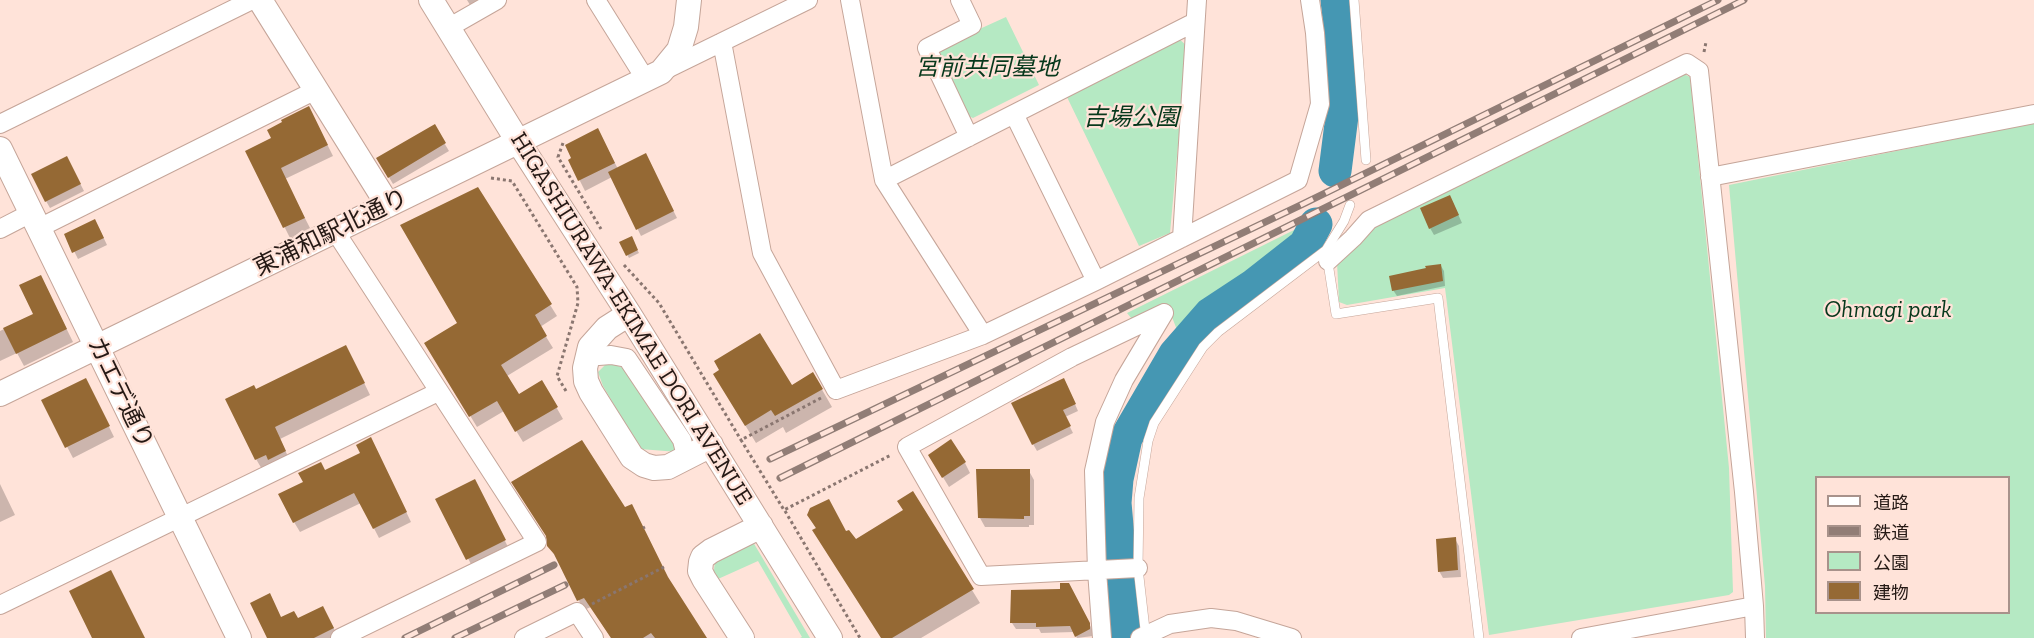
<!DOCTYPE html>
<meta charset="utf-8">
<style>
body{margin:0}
#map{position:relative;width:2034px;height:638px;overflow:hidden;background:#ffe3d9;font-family:"Zilla Slab","Noto Sans JP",serif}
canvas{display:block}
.legend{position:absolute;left:1815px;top:476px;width:195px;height:138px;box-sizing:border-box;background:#ffe3d9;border:2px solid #a8928b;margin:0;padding:8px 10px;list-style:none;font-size:18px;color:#251915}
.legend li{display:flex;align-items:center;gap:12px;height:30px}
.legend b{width:30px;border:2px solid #a8928b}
</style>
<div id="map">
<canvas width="2034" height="638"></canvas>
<ul class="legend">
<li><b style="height:8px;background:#fff"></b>道路</li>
<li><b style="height:8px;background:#917d76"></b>鉄道</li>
<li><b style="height:16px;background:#b5e9c3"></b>公園</li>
<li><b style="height:16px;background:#956934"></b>建物</li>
</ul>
</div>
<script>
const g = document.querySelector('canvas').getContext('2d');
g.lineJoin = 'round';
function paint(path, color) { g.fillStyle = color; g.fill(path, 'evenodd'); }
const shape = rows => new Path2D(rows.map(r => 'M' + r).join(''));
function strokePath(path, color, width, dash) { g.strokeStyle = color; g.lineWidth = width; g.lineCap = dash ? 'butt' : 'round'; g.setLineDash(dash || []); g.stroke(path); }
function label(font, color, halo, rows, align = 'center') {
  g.font = font + ' "Zilla Slab","Noto Sans JP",serif'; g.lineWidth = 4.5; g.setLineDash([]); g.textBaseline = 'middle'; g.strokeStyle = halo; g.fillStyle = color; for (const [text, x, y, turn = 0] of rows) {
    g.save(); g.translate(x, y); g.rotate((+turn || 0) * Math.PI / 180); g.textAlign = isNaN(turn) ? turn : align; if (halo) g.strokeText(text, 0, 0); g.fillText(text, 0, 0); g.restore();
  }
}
const green = shape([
 [1006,17,1039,85,973,118,966,115,937,56,940,47],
 [1178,38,1187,46,1170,233,1139,246,1066,95],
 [1684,74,1690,77,1729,468,1733,592,1729,595,1489,635,1445,288,1347,305,1339,302,1337,262,1361,242,1381,222],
 [2034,123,2034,638,1766,638,1765,586,1729,185],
 [1816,478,2008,478,2008,612,1816,612],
 [1296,229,1294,237,1267,259,1225,286,1186,319,1177,330,1167,304,1132,319,1127,313],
 [613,364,633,372,673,436,678,452,640,449,603,386,598,372,605,365],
 [753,542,810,638,800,638,802,637,758,561,718,579,713,579,715,561]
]);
const shadow = shape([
 [467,0,495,0,475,13],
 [314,118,333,156,285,179,310,228,290,238,247,152],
 [434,126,449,151,393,184,378,159],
 [603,140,618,169,649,162,677,218,641,236,612,177,585,191,570,161],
 [70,164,84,191,50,208,46,201],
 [477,188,557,316,540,327,553,348,507,376,518,396,542,382,563,419,523,442,504,411,477,427,426,343,459,323],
 [1453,203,1462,223,1434,235,1430,228],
 [99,228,107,245,78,259,66,235],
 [631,238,639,253,629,258,621,243],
 [1441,266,1444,271,1445,286,1397,296,1393,290],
 [47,289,73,342,24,366,17,353,0,361,0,331,35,314],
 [352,358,370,395,280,439,291,463,263,471,256,459,256,391],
 [813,374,832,407,786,433,783,427,756,443,725,392,791,387],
 [1067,386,1078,411,1065,417,1073,433,1037,451,1033,444],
 [91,390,114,437,73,458,43,401],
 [376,449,411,522,379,538,361,503,300,532,294,522,305,482],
 [965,463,970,473,949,487,936,466],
 [1029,471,1034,480,1034,525,1029,525,1029,527,985,527,980,518],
 [0,484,15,515,0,522],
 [478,487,508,547,472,566,437,499],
 [808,515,846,533,856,541,972,590,980,603,921,638,882,638],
 [1455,539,1459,546,1461,577,1443,578,1439,571],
 [549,545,671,585,704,638,611,638,591,607,584,610],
 [1061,591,1072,591,1093,631,1093,636,1077,638,1074,632,1041,633,1039,629,1016,629,1012,623],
 [281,618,330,621,339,638,269,638]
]);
const river = shape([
 [1335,171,1343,108,1341,38,1337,0],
 [1127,638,1115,503,1117,479,1126,438,1175,354,1210,314,1254,285,1305,245,1316,224]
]);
const building = shape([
 [309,106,328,145,281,168,305,218,283,228,245,151,271,138,267,130,282,122,281,120],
 [435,124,446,143,388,178,376,158],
 [598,128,615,163,578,181,568,160,571,158,565,145],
 [646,153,674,211,636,230,608,172],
 [67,156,81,184,45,202,31,174],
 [478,187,552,304,535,315,547,336,501,365,519,394,542,380,558,407,515,432,497,401,469,417,424,343,457,323,400,225],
 [1450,195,1459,215,1429,229,1420,208],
 [95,219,104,238,72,253,64,234],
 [632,236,638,250,626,256,619,242],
 [1441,264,1443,281,1392,291,1389,276,1426,268,1425,266],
 [41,275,67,329,16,354,3,328,33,314,19,285],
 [760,333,792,385,813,372,823,389,775,416,771,410,745,426,713,374,719,370,714,361],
 [346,345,365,383,275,427,286,451,268,460,266,455,255,460,225,399,254,385,256,389],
 [86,378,110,426,65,448,41,400],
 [1064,378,1076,404,1063,410,1071,426,1032,445,1011,403],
 [371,437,407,512,373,529,354,493,293,523,278,494,303,482,298,473,321,462,325,470,360,453,356,445],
 [951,439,966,462,942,478,928,455],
 [582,440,625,507,632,504,668,577,707,638,655,638,651,633,643,638,611,638,584,598,577,601,554,554,547,546,546,536,511,482],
 [976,469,1030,469,1030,516,1024,516,1024,519,978,518],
 [475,479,506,540,466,560,435,499],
 [913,491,974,589,892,638,881,638,812,530,816,528,807,515,810,508,829,499,846,531,849,530,856,539,903,510,897,501],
 [1456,537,1458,570,1438,572,1436,539],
 [111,570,145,638,92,638,69,591],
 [1060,583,1069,583,1090,623,1090,629,1075,637,1070,626,1036,627,1036,623,1010,623,1011,590,1060,589],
 [270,593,281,617,294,611,298,618,323,606,334,628,314,638,267,638,250,603]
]);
const path = shape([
 [1704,52,1706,42],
 [563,143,558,157,601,229],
 [491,178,512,181,577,287,578,303,557,376,566,391],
 [624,265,659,303,741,440],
 [821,398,741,440,784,510,891,455],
 [785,511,860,638],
 [643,528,645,527],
 [592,604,666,566]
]);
const lane = shape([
 [1354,0,1366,160],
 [1326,250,1344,221,1350,205],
 [1146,638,1138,568,1139,498,1148,441,1154,423,1203,347,1218,332,1326,250,1336,314,1438,298,1479,638]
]);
const street = shape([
 [596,0,646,80],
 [850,0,884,180,983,335],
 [960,0,972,25,927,48,969,137],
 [448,28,497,0],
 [722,42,762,253,836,390,983,335,1096,281,1298,180,1320,104,1315,33,1310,0],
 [667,69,808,0],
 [1014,114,1096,281],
 [0,124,252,0],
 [1710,177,2034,114],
 [884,180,1195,22],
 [39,228,316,90],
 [0,229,31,213],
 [335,231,537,542,340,638],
 [1182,238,1197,0],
 [1328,261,1353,238,1369,220,1687,63,1699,71,1744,492,1754,606,1755,638],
 [586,357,611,355,627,358,682,440,685,452,682,461],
 [1138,568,981,576,907,447,1072,357,1164,313],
 [0,605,438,392],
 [524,638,577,612,594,638],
 [1102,638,1097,571,1094,471,1105,422,1124,380,1164,313],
 [1140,638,1170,624,1211,618,1236,621,1292,638],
 [1581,638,1754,606]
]);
const secondary = shape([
 [260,0,388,205],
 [431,0,519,143,629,314,830,638],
 [0,149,239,638],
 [629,314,607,328,590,347,585,368,586,381,591,392,632,457,644,465,654,468,668,467,711,445],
 [0,394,661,72,679,50,686,27,689,0],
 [742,638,704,579,700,571,701,562,703,557,711,551,761,526]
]);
const rail = shape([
 [770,459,1305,203,1718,0],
 [780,478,1744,0],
 [405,638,554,565],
 [455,638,565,585]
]);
const parkNames = [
 ["宮前共同墓地",987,68],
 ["吉場公園",1131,118],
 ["Ohmagi park",1888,310]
];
const streetNames = [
 ["東浦和駅北通り",331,233,-26],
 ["HIGASHIURAWA-EKIMAE DORI AVENUE",631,319,58],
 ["カエデ通り",120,393,64]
];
paint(green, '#b5e9c3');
paint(shadow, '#0003');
strokePath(river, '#4597b3', 33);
paint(building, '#956934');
strokePath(lane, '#c5a599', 10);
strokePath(street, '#c5a599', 20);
strokePath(secondary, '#c5a599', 26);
strokePath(path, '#8a7670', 3, [3, 3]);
strokePath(lane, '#fff', 9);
strokePath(street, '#fff', 18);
strokePath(secondary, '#fff', 24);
strokePath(rail, '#917d76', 7);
strokePath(rail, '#ffe3d9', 4.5, [14]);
label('italic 24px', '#07381c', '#ffe3d9', parkNames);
label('24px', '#251915', '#ffe3d9', streetNames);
</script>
